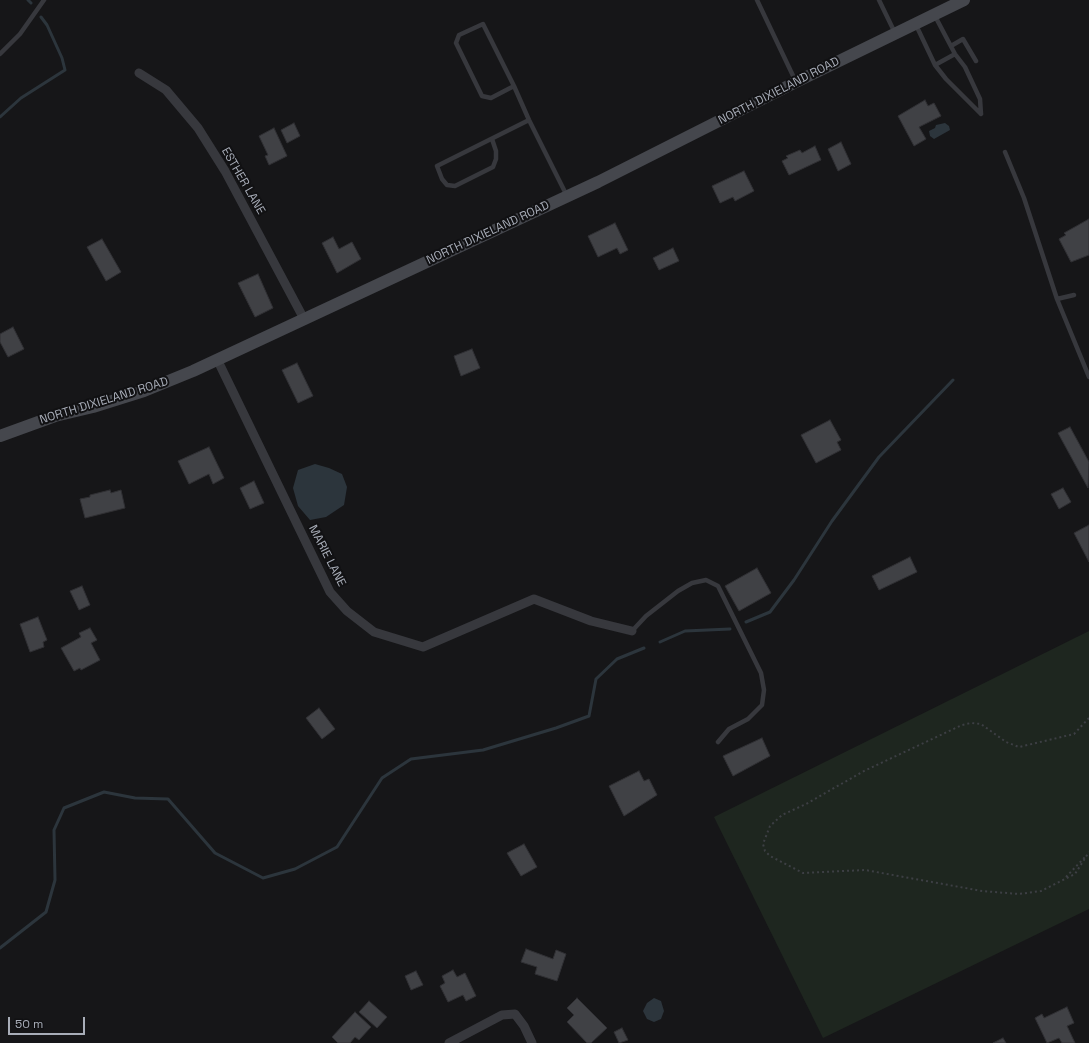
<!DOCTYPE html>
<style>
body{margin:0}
#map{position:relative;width:1089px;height:1043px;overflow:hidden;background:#161618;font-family:"Space Grotesk",sans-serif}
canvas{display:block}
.scale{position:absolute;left:8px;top:1017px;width:77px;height:18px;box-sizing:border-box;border:2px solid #a8adb8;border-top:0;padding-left:5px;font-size:12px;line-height:14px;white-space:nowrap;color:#a8adb8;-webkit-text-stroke:3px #111113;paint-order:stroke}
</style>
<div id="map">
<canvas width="1089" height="1043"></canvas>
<div class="scale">50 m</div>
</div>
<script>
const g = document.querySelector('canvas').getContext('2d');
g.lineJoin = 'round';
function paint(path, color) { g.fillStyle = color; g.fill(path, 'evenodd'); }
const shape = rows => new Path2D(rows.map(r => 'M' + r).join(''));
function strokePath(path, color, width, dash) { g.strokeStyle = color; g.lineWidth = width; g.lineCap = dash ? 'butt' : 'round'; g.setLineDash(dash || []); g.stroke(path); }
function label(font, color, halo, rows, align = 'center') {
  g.font = font + ' "Space Grotesk",sans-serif'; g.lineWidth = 4; g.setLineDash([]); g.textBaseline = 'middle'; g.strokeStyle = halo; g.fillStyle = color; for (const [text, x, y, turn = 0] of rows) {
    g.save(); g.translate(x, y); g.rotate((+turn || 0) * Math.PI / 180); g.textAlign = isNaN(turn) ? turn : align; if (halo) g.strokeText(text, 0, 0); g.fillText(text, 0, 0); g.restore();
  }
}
const green = shape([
 [1089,631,1089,909,823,1038,714,817]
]);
const water = shape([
 [945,123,949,126,950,130,934,139,930,136,929,131,935,128,936,125],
 [315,464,329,468,342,474,347,487,344,505,326,517,310,520,298,506,293,488,298,470],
 [654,998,661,1001,664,1011,661,1019,654,1022,647,1019,643,1011,647,1003]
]);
const stream = shape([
 [28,0,31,3],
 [0,117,21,98,65,70,62,58,47,25,41,17],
 [746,622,770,612,794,580,832,521,879,457,953,380],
 [660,642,685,631,730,629],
 [0,948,46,912,55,880,54,830,64,808,104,792,135,798,168,799,215,853,263,878,295,869,337,847,382,778,411,759,483,750,556,728,589,716,596,679,617,659,644,648]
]);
const building = shape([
 [925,100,928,106,934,103,941,116,919,127,926,139,914,146,898,116,925,100],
 [294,123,300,136,287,143,281,130,294,123],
 [274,128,287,156,269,165,265,156,268,155,259,136,274,128],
 [841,142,851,164,838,171,828,149,841,142],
 [815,146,821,160,789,175,782,161,788,158,786,156,800,150,802,153,815,146],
 [744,171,754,191,735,201,733,197,720,203,712,186,744,171],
 [1089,219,1089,255,1071,262,1059,239,1066,235,1064,233,1089,219],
 [615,223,628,250,620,254,617,248,598,257,588,236,615,223],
 [333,237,339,249,352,242,361,259,337,273,322,243,333,237],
 [102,239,121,272,106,281,87,247,102,239],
 [673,248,679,261,659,270,653,258,673,248],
 [258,274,273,308,255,317,238,283,258,274],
 [13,327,24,349,8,357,0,342,0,334,13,327],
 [472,349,480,368,461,376,454,356,472,349],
 [297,363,313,396,298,403,282,370,297,363],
 [830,420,841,440,837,442,841,450,816,463,801,435,830,420],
 [1070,427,1089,462,1088,488,1058,433,1070,427],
 [209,447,224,478,213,484,209,474,189,484,178,461,209,447],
 [254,481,264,503,250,509,240,488,254,481],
 [1063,488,1071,502,1059,509,1051,494,1063,488],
 [110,490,111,493,121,490,125,508,85,518,80,499,90,497,90,495,110,490],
 [1089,525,1089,562,1074,533,1089,525],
 [910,557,917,572,879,590,872,576,910,557],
 [757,568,771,593,739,611,725,586,757,568],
 [82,586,90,605,79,610,70,591,82,586],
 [38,617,47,640,43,642,44,647,30,652,20,624,38,617],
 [90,628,97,640,91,643,100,660,81,670,80,668,74,671,61,648,81,637,79,633,90,628],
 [319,708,335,729,322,739,306,718,319,708],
 [762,738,770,756,733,776,723,756,762,738],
 [639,771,644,781,649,779,657,795,624,816,609,786,639,771],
 [524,844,537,867,521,876,507,853,524,844],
 [526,949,553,959,556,950,566,954,557,981,535,974,537,967,521,962,526,949],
 [453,970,457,977,465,973,476,996,466,1001,463,995,448,1002,440,986,445,983,442,976,453,970],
 [416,971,423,985,411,990,405,976,416,971],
 [577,998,607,1028,591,1043,587,1043,567,1022,574,1015,567,1008,577,998],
 [369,1001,387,1017,377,1028,359,1012,369,1001],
 [1067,1007,1074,1023,1067,1026,1075,1043,1062,1043,1059,1038,1047,1043,1035,1018,1042,1014,1044,1018,1067,1007],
 [355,1012,371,1027,359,1040,355,1037,350,1043,338,1043,332,1037,355,1012],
 [622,1028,628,1040,619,1043,614,1032,622,1028],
 [1003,1038,1006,1043,993,1043,1003,1038]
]);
const path = shape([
 [1089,718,1074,734,1019,747,1006,742,981,724,971,723,962,725,864,771,806,804,782,815,770,826,763,844,765,851,770,856,803,873,865,870,982,891,1019,894,1041,891,1075,874,1089,852],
 [1066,877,1086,856]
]);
const lane = shape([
 [757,0,796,82],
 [879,0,895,33],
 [935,16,955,54,965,67,980,99,981,114],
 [916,25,935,65,946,79,981,114],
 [951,46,963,39,976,61],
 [0,54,20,34,44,0],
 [935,65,955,54],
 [514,86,491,98,482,96,456,43,459,35,483,24,514,86,529,120,567,196],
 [492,139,496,151,496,159,493,167,455,186,447,185,442,179,437,166,529,120],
 [1005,152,1024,198,1057,299,1089,377],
 [1057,299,1074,295],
 [632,631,646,616,678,591,692,583,706,580,718,586,761,673,764,690,762,705,748,719,729,729,718,742]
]);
const street = shape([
 [139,73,166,90,198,128,225,171,304,319],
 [217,359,330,592,347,611,374,632,423,647,534,599,591,621,632,631],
 [449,1043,502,1015,515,1014,524,1026,532,1043]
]);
const secondary = shape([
 [0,436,55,416,93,407,144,391,193,371,598,182,796,82,964,0]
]);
const streetNames = [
 ["NORTH DIXIELAND ROAD",779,91,-27],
 ["ESTHER LANE",243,181,60],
 ["NORTH DIXIELAND ROAD",488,233,-25],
 ["NORTH DIXIELAND ROAD",104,401,-17],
 ["MARIE LANE",327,556,63]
];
paint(green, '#1e261f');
paint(water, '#2c353c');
strokePath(stream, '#2c353c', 3);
paint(building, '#404145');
strokePath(building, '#303034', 1);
strokePath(path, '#3d3f44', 2, [2, 3]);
strokePath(lane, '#37383d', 4.5);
strokePath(street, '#37383d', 9);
strokePath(secondary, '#45474d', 12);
label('12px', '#a8adb8', '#111113', streetNames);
</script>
